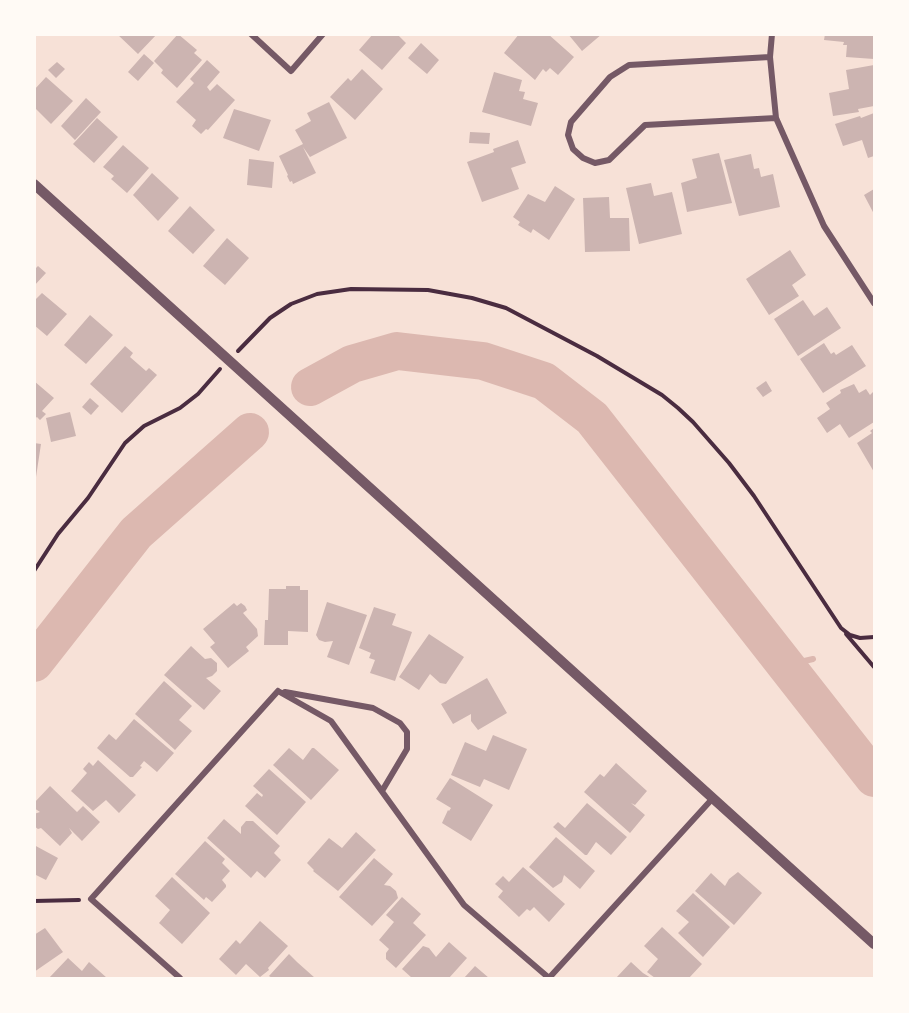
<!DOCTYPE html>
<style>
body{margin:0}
#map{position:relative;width:909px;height:1013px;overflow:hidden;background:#f7e1d7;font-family:"Alegreya Sans",sans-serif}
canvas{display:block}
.frame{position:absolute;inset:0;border:36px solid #fffaf5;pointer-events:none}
</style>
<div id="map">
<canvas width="909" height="1013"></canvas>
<div class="frame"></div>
</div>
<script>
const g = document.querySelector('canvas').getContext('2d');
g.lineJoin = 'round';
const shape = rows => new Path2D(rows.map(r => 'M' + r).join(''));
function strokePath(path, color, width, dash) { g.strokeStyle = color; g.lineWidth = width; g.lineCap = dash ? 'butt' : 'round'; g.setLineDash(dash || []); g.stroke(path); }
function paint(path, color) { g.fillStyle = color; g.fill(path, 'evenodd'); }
const stream = shape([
 [776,653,786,659,800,662,813,659]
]);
const river = shape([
 [310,387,352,364,397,351,483,361,544,381,592,418,874,778],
 [34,663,136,533,250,432]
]);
const building = shape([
 [117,34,157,34,138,54],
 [178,34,197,50,194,53,202,60,177,88,161,73,163,70,154,61],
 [373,34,397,34,406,43,382,70,359,50],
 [519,34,548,34,574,57,558,75,550,68,546,72,543,69,535,80,504,53],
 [568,34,602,34,582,51],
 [825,34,874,34,874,59,846,57,847,45,843,45,844,42,824,40],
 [421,43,439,60,427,74,408,58],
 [144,54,154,63,138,81,128,72],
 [207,60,220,72,207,87,210,91,217,84,235,100,208,130,206,129,201,134,192,126,196,120,176,102,194,83,190,79],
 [57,62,65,69,56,78,48,70],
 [874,65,874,106,858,109,859,112,833,116,829,93,849,89,846,70],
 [362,69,383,89,355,120,330,97,348,78,351,81],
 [494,72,522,80,519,91,525,92,523,99,538,103,531,126,482,112],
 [46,77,73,101,51,124,34,107,34,90],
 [86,98,101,112,75,140,61,126],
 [329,102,347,138,310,157,303,147,316,173,293,184,292,181,290,182,287,176,288,175,279,156,303,144,295,130,311,121,307,113],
 [234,109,271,120,259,151,223,138],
 [874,113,874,156,868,158,862,140,843,146,835,124,860,116,861,118],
 [97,118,118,137,94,163,73,144],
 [470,132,490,133,489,144,469,143],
 [518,140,526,163,511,168,519,189,482,202,467,162,494,152,493,149],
 [123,145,149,168,127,193,111,179,114,176,103,167],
 [719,153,732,203,687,212,681,183,697,178,692,159],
 [751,154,754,169,759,168,761,177,773,174,780,207,739,216,724,160],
 [249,159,274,162,272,188,247,185],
 [152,173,179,198,158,221,133,195],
 [651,183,654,196,672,192,682,234,639,244,626,188],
 [555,186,575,199,549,240,533,229,531,233,518,225,520,222,513,217,528,194,545,202],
 [874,189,874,214,864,195],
 [609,197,610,218,629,218,630,251,585,252,583,198],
 [190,206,215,230,193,254,168,231],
 [227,238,249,258,225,285,203,266],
 [790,250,806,275,792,285,799,296,769,315,746,279],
 [38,266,46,273,34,286,34,267,36,268],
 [42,293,67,314,47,336,34,325,34,301],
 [803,300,814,316,827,307,841,328,798,356,774,319],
 [90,315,113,335,86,364,64,345],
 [824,343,831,354,834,352,836,355,852,345,866,366,823,393,800,359],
 [125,346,133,353,130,357,146,371,149,368,157,375,122,413,90,384],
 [34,381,54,398,42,411,46,414,40,420,37,417,34,419],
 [766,381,772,391,763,397,756,388],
 [854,384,859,393,866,389,870,395,874,391,874,422,849,438,840,424,827,433,817,418,830,409,826,403,841,393,840,390],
 [90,398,99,406,91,415,82,407],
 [70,412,76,436,51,442,46,418],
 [874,428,874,472,857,443,872,433,870,431],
 [34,443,41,444,36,477,34,477],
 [286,586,300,586,300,590,308,590,308,632,288,631,288,645,264,645,265,620,268,620,269,589,286,589],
 [327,602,367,615,349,665,327,657,333,641,325,642,319,640,316,635],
 [234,603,237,606,241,603,245,606,247,610,243,613,257,629,258,636,246,647,249,651,228,668,210,647,215,643,203,629],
 [374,607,396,614,392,625,412,632,395,681,370,673,375,660,369,658,371,653,359,648],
 [429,634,464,657,446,684,440,683,430,674,419,690,399,677],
 [191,646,205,659,211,658,217,663,217,671,212,676,206,678,221,691,204,710,164,675],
 [487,678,507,713,478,730,471,721,471,714,453,724,441,704],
 [164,681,192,706,179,720,192,731,175,750,135,714],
 [134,719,174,753,157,772,144,761,140,766,142,767,133,777,130,777,97,748,109,734,116,740],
 [493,735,527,749,509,790,484,779,480,787,451,775,465,742,486,751],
 [289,748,303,760,312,748,314,748,339,770,311,800,273,765],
 [98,760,136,795,119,813,106,800,93,811,71,791,87,773,83,769,89,762,93,766],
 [616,763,647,791,635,805,631,803,645,815,630,833,584,792,600,774,604,777],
 [269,769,306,802,277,835,245,806,257,793,262,797,263,795,253,786],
 [450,778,493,805,471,841,442,823,448,810,449,811,451,808,436,799],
 [50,786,77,812,83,806,100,822,82,841,69,828,72,833,60,846,41,828,38,829,34,826,34,814,40,812,34,808,34,803],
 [587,803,627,837,611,855,596,842,587,855,585,855,553,827,558,822,565,828],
 [224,819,241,834,241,827,246,821,253,821,280,846,274,853,281,860,265,878,257,871,251,878,207,838],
 [356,832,376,850,338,891,313,871,314,870,307,863,329,838,342,848],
 [556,837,595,871,580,889,564,875,562,882,553,888,529,867],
 [205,841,225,859,222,863,230,871,222,880,226,885,226,887,212,902,206,897,204,900,175,874],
 [34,845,58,858,46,880,34,874],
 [374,858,393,874,384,885,390,886,396,891,398,898,372,926,339,897],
 [523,867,565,904,549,922,534,907,530,911,527,909,519,917,498,897,503,891,495,884,503,876,509,882],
 [738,872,762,893,734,925,695,891,711,873,725,886,729,879],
 [172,877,210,913,182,944,159,923,170,910,155,896],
 [693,893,730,927,703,957,678,933,689,922,676,911],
 [402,897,421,914,413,923,426,935,396,968,386,959,386,953,389,949,379,940,394,922,386,915],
 [260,921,288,946,268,968,269,970,260,977,246,964,236,975,219,959,236,940,240,944],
 [662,927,702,964,689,978,655,978,647,972,658,959,644,946],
 [45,928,63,952,34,972,34,935],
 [449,942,467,958,449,978,412,978,402,969,423,946,429,948,436,957],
 [289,954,297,962,315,978,272,978,269,976],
 [68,958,82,971,89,962,107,978,49,978],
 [631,962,643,973,651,978,616,978],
 [475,966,489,978,464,978]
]);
const path = shape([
 [238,351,270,318,291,304,317,294,351,289,428,290,472,298,506,308,597,356,662,395,678,408,693,422,729,463,754,496,841,628,850,635,860,638,874,637],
 [34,571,58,534,88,498,125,443,144,426,180,408,198,394,220,369],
 [846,634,874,667],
 [34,901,79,900]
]);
const minor = shape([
 [251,34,291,71,323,34],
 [772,34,770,57,776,118,824,226,874,303],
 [770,57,629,65,610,77,571,122,568,135,573,149,583,158,595,163,609,160,645,125,776,118],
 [278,691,331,721,464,905,549,978],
 [285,692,373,708,400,723,407,732,407,749,382,791],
 [180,978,91,899,278,691],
 [549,978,713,798]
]);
const tertiary = shape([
 [34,184,874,944]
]);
strokePath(stream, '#dcb8b0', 6);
strokePath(river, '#dcb8b0', 38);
paint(building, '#ccb4b1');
strokePath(path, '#4a2c40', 4);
strokePath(minor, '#755966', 6);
strokePath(tertiary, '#755966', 10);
</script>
